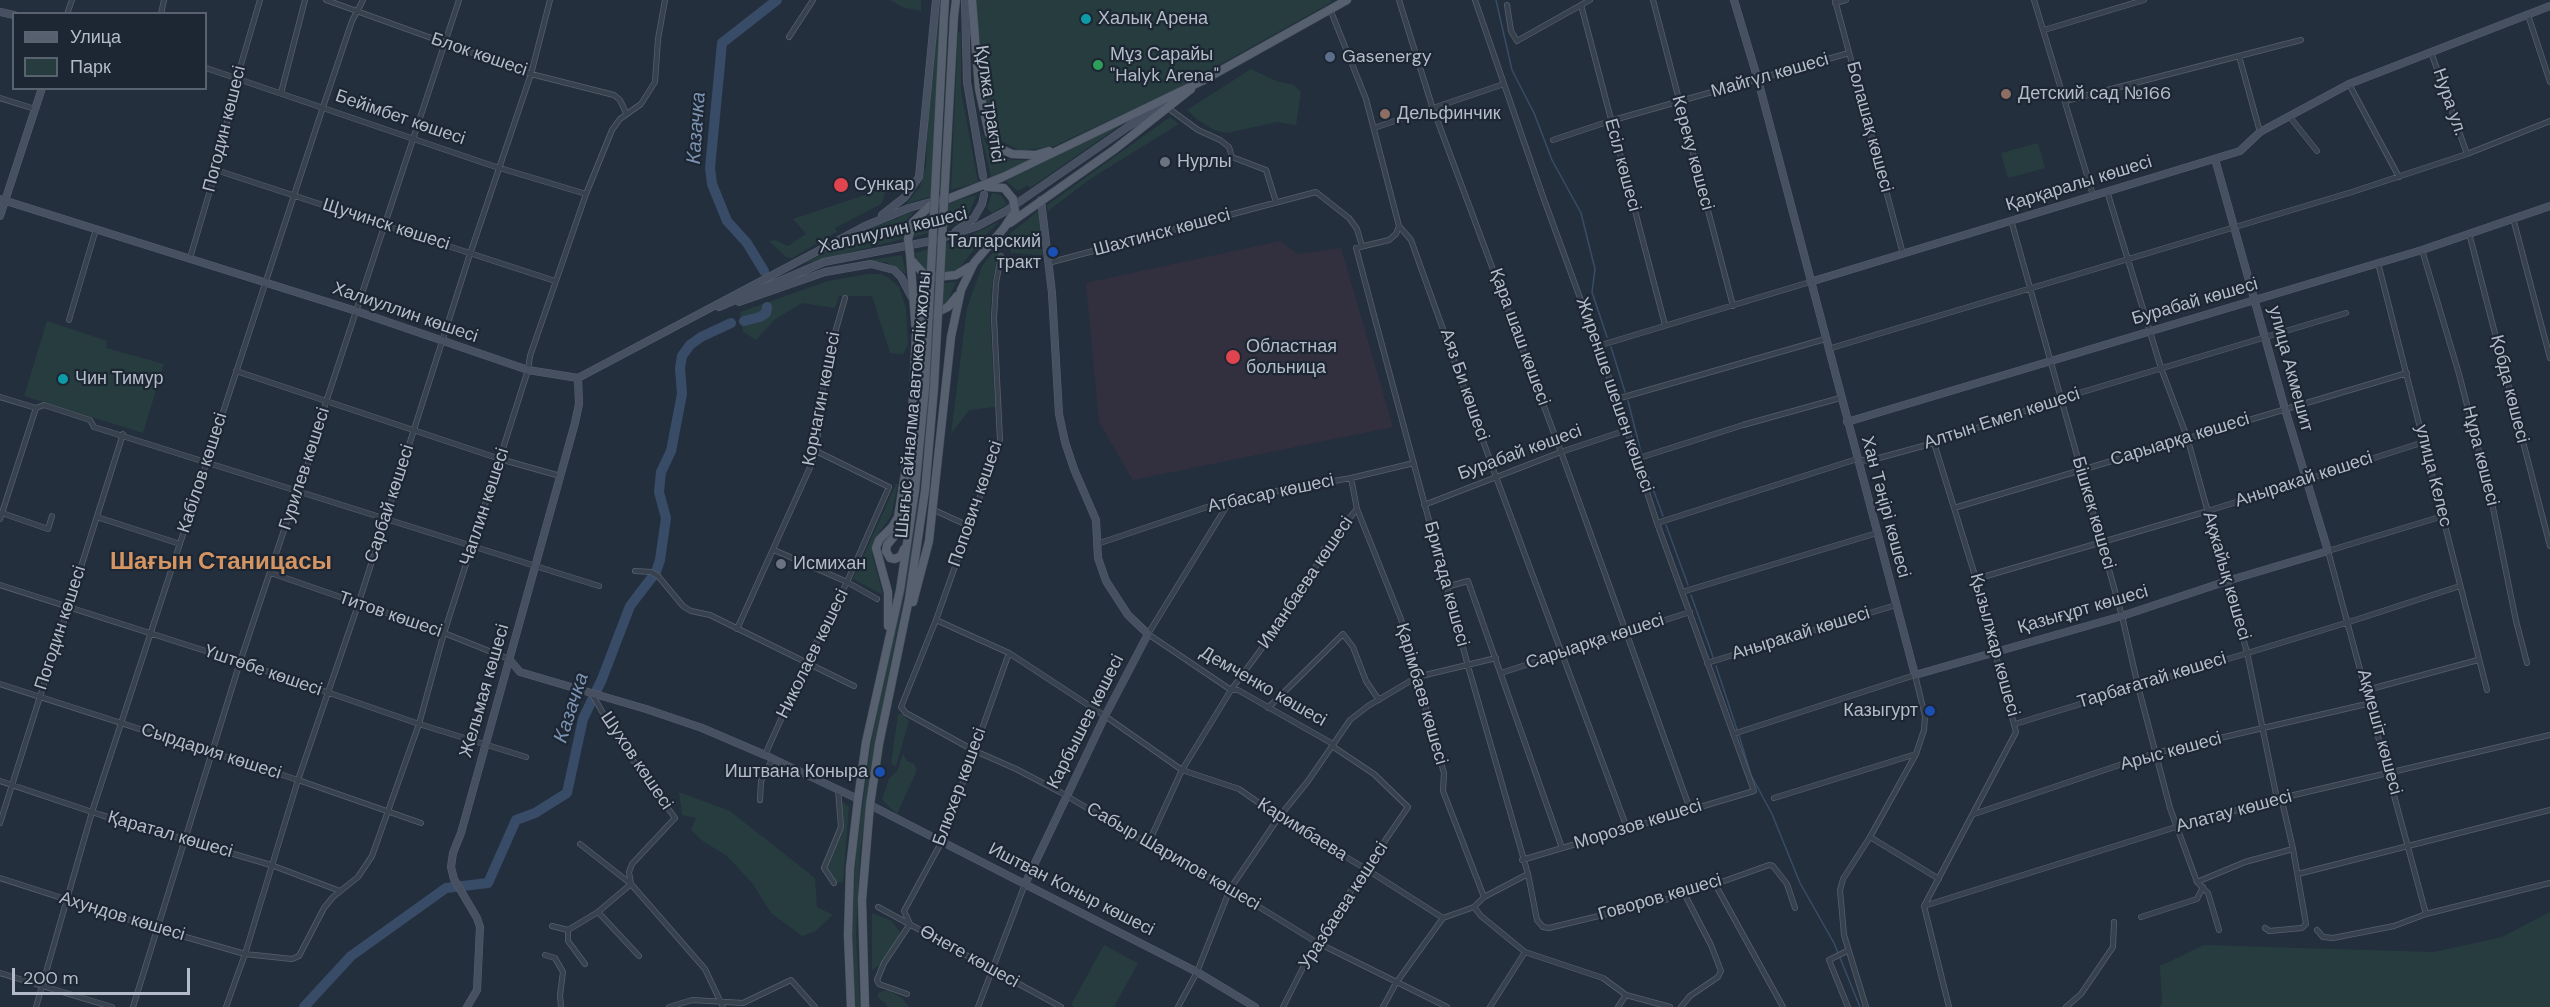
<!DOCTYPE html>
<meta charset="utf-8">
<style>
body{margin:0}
#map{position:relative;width:2550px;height:1007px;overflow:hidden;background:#242f3e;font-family:"DM Sans",sans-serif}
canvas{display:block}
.legend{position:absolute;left:12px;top:12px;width:195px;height:78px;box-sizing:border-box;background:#1d2633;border:2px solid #59626f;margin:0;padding:8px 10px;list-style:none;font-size:18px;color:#b4bcc9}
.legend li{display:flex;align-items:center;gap:12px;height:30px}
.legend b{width:30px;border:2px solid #59626f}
.scale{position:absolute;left:12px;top:968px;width:178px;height:27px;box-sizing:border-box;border:3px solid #b4bcc9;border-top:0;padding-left:8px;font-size:18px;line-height:21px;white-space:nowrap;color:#b4bcc9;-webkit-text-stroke:4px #1d2633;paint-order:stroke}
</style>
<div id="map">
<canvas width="2550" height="1007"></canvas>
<ul class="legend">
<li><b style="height:8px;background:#56606e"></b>Улица</li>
<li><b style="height:16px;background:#263c3f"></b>Парк</li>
</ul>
<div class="scale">200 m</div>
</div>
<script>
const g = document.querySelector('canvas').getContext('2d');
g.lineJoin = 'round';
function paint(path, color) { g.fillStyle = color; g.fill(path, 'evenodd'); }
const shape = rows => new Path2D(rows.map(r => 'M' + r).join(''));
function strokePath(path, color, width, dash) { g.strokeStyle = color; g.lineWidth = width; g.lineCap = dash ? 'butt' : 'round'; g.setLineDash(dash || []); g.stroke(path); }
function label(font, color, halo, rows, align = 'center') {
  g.font = font + ' "DM Sans",sans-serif'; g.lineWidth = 4.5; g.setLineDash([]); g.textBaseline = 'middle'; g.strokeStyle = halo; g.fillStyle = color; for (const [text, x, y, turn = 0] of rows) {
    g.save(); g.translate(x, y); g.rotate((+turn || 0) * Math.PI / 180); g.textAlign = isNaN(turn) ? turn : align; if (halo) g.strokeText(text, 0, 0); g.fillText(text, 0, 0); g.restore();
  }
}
const medical = shape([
 [1280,241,1298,254,1341,248,1393,427,1133,480,1099,422,1086,283]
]);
const green = shape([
 [890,0,921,0,921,11,902,7],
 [938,0,941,0,932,196,906,204,920,187,926,166,929,90],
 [975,0,1331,0,1332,2,1174,90,1054,146,1021,151,1001,141,992,128,987,116,981,81],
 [958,32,961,33,961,91,978,182,951,190],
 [1251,69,1276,81,1294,85,1301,92,1296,125,1277,122,1227,133,1214,130,1198,120,1187,110],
 [1170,117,1179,124,1090,179,1048,211,1047,205],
 [1127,121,1030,188,1028,185,1018,191,1006,181],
 [979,126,986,143,998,155,1013,160,1030,160,991,177],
 [2038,143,2045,168,2008,178,2001,153],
 [888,187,881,204,835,228,837,232,792,258,786,257,769,241,775,240,788,246,806,234,793,219],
 [992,193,1001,195,1007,204,992,213,987,209],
 [977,195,969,213,961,221,945,229,914,237,917,226,931,212,958,200],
 [1039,210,1043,255,1011,253,1011,250,1005,248,1006,237],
 [915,211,907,220,903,239,803,264,872,228],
 [1000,221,983,238,957,271,951,273,929,274,916,262,915,253,961,240],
 [1001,242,992,284,990,319,995,407,969,410,951,434,967,308,982,266],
 [902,255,906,274,886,262,864,261],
 [868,274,881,274,889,278,899,287,906,308,908,344,903,354,890,353,872,296,839,296,835,308,802,303,774,320,756,340,743,332,740,312,828,281],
 [919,279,935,284,956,282,947,303,927,312,919,319],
 [47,321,107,341,106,348,164,364,143,433,24,396],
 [932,365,925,446,912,556,875,743,860,853,856,934,860,1007,856,1007,852,933,856,853,871,743,909,555],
 [896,484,898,484,891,516,874,540,872,555,883,595,853,579],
 [898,714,902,714,909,721,896,766,891,764],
 [903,754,907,761,914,764,917,770,897,814,882,800,889,779,897,771],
 [679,792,730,811,815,878,817,907,833,915,814,932,802,936,771,913,753,884,727,856,704,842,691,830,696,818,682,815],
 [839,800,849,807,843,882,834,883,824,868,841,827],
 [2550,912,2550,1007,2160,1007,2162,1003,2160,966,2204,945,2434,952,2502,937],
 [872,913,892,921,902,935,884,963,872,970],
 [1104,945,1138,963,1114,1007,1075,1007,1071,1005],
 [888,990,902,998,909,1007,887,1007,886,1004,877,997,879,992]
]);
const stream = shape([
 [1496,0,1512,70,1534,113,1552,160,1581,213,1595,269,1592,292,1607,337],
 [1611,347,1625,392],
 [1628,401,1641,452],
 [1643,462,1663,516],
 [1666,525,1688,585],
 [1691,595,1713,657],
 [1716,666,1737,730],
 [1739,735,1751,775,1772,814,1800,883,1834,943,1860,1007]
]);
const river = shape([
 [764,271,747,243,727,221,712,184,710,168,722,43,777,0],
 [744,321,760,317,766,313,767,307],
 [304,1007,351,956,446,888,488,883,516,820,535,813,567,793,583,719,602,679,630,606,656,572,660,560,666,518,659,492,661,472,671,451,682,394,680,368,682,356,690,345,701,337,731,323]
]);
const street = shape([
 [326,0,531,74,614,95,620,100,626,113],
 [1399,0,1432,106,1561,452,1690,809],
 [1475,0,1542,194,1617,399,1657,523,1754,791,1522,860],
 [1653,0,1733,306],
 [1835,0,1903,254],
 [2034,0,2093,195],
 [1835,3,1846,0],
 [1507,5,1511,31,1517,41,1590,0],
 [1581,5,1665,325],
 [1330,9,1366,99,1399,226,1411,240,1496,477,1627,828],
 [67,14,72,0],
 [161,14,164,0],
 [2528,15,2550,82],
 [2044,30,2144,0],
 [789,37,813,0],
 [2431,52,2467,154],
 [2239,56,2260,132],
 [206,68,490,165,586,194],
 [2349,84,2399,177],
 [281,93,305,0],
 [0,98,35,109],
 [2065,101,2301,40],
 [1168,108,1198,130,1220,140,1229,147,1232,157,1266,170,1276,202],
 [2289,116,2317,151],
 [1374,128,1504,84],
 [1553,140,1610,121,1849,53],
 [216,170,555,281],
 [2107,191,2161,368,2187,437,2247,652,2277,799,2282,801,2293,849,2306,924,2302,928,2269,931,2265,928],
 [2513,218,2550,358],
 [2011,220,2122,616,2138,686,2170,808,2197,882,2208,893,2219,930],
 [1399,226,1396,234,1389,240,1356,248,1468,666,1528,874,1537,920,1543,927,1549,928,1685,895,1769,865,1773,866,1787,884,1795,908],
 [2469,233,2550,546],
 [2422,250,2459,374,2491,498,2516,621,2527,663],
 [1001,256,996,283,994,318,1000,440,936,620,901,707,906,713,973,750,1016,769,1060,792,1148,844,1230,889,1316,942,1447,1007],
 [190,258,216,170,237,78,260,0],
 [1048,263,1316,192,1349,218,1357,229,1362,246],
 [2378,263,2487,690],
 [69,320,96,229],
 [1598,346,1810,282],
 [1828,349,2352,192,2467,154,2550,121],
 [236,371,500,459,560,476],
 [0,397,36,408,44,405,90,420,94,427,599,586],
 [1617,399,1825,339],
 [1934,443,1976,579,2016,732,1924,906,1949,1007],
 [1636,459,1743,425,1840,398],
 [1351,478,1357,509,1401,619,1444,773,1443,791,1484,897,1474,907,1443,918],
 [1231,499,1148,634,1231,690,1238,690,1333,744,1335,748,1374,774,1408,807,1316,942,1283,1007],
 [1424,505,1561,452,1627,430],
 [1954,508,2407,373],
 [934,510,969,526],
 [2,513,48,529,52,516],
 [97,517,180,544],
 [0,519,36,408],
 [1657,523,1857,459,1868,461,1934,443,2059,399,2346,313],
 [1097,544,1231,499,1351,478,1414,463],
 [774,550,847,582,877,599],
 [635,571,651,572,658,576,683,606,691,611,710,615,854,686],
 [271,573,444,633,509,659],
 [1976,579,2208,511,2424,442],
 [0,585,240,662,419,724,526,757],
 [1446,587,1468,581,1562,848],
 [1682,592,1877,533],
 [936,620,1009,653,1105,716,1182,770,1239,789,1279,817,1366,869,1443,918],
 [737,629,812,463,816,451,826,364,845,298],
 [1707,663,1896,605],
 [1501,673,1690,612],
 [0,684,298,780,421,823],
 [2367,690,2478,660],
 [592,694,619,741,675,818,632,864,629,872,631,884,705,969,723,1007],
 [1268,708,1343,634,1353,647,1366,681,1379,700],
 [2015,724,2349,622,2460,586],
 [1733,734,1915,675,1925,716,1924,730,1916,754,1870,837,1843,879,1840,890,1844,935,1866,1007],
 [765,755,807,661,847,582,889,487,816,451],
 [0,781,101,815,271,865,340,891],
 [1774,798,1916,754],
 [760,800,761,781,773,758],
 [1974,814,2155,753,2371,703],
 [0,823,123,434],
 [1870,837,1939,879],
 [1148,844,1182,770,1231,690,1307,587,1323,550,1357,509],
 [2298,874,2550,810],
 [0,878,161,930,245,954,292,959,299,956,324,908,333,897,358,877,372,856,419,724,444,633,528,370,530,356,586,194,612,130,620,119,641,104,655,82,658,39,665,0],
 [2197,882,2245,862,2293,849],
 [834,883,824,868,841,827,838,789],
 [1715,884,1783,1007],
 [1484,897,1528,874],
 [1924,906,2176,827,2277,799,2550,735],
 [878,907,1061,1007],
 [1474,907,1481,916,1525,952,1603,978,1626,995,1670,1007],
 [598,912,639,956],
 [2426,914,2328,551,2443,516],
 [2141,917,2197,899,2203,887],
 [552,926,568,930,598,912,631,884,580,844],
 [568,930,568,941,585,964],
 [2317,930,2323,937,2333,938,2394,926,2426,914,2550,883],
 [1847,951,1829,960,1848,1007],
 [545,955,555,958,563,972,560,995,561,1007],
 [0,973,112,1007],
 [907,994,879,984,877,980,884,963,910,924,904,911,942,841,1009,653],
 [36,1007,92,812,323,107,352,21,363,0],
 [133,1007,240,662,297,491,304,477,326,402,459,0],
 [226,1007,245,954,298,780,358,605,469,257,531,74,550,0],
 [669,1007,692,1000,743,1003,791,980,815,1007],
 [978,1007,1025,884],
 [1178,1007,1197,972,1230,889,1279,817,1308,781,1350,720,1368,706,1417,677,1496,658],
 [1383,1007,1396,983,1443,918],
 [1490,1007,1525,952],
 [1618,1007,1626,995],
 [1681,1007,1690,996,1718,977,1721,971,1711,945,1685,895],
 [2066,1007,2081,994,2113,947,2114,922]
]);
const secondary = shape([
 [965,0,967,82,983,176],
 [1734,0,1758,80,1915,675,2122,616,2227,581,2328,551,2285,409,2215,159],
 [0,12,14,15],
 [0,199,356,311,528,370,578,378,865,226,909,208,938,200],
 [882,215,905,197,919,177,936,0],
 [0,216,42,88],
 [956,231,974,218,982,204,984,195],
 [1810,282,2240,151,2260,132,2349,84,2550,6],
 [739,302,825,272,871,264,894,270,901,277,912,298],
 [719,307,824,262,936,240,978,226,1006,211,1129,126,1177,96],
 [1847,422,2422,250,2550,206],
 [509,659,520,672,646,709,702,728,765,755,858,799],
 [870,805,1197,972,1255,1007],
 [1025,884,1105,716,1148,634,1128,615,1106,581,1098,558,1096,520,1074,469,1065,442,1059,414,1052,293,1041,200],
 [467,1007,477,990,480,927,477,918,454,879,451,867,453,853,461,833,575,423,579,404,578,378]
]);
const primary = shape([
 [972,0,979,89,989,134,999,148,1012,154,1035,155,1049,151],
 [944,16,945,0],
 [954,16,956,0],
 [987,187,1004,188,1013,199],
 [1010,223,1115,149,1191,89],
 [908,239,913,222,930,206,1003,177,1202,81,1347,0],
 [912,261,925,275,937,277,956,275,969,267],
 [921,336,922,320,948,307,957,296],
 [904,549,901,556,895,559,890,558,886,551,887,545,897,533,903,519,912,465],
 [913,602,929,541,951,337,961,290,974,263,1004,228,1015,211],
 [888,626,888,592,876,548,879,540,892,527,898,517,911,436,916,334,910,254],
 [851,1007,848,935,850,868,858,799,866,742,900,590,915,490],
 [865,1007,862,900,870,805,879,744,909,599,925,491]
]);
const primaryBridge = shape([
 [1013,199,1015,211],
 [908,239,910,254],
 [915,490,925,388,944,16],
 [925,491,934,388,954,16]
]);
const markers = [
 [1086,19,6,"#0f9aa8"],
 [1330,57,6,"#5c6f8a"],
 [1098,65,6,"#2e9e5b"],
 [2006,94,6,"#8d6e63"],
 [1385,114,6,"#8d6e63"],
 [1165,162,6,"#6b7280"],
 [841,185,8,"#e0444e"],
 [1053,252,6,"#1a4fb4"],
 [1233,357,8,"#e0444e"],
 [63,379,6,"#0f9aa8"],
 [781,564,6,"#6b7280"],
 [1930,711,6,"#1a4fb4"],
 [880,772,6,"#1a4fb4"]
];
const poiNames = [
 ["Халық Арена",1098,19],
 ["Мұз Сарайы",1110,55],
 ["\"Halyk Arena\"",1110,76],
 ["Gasenergy",1342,57],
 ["Детский сад №166",2018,94],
 ["Дельфинчик",1397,114],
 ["Нурлы",1177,162],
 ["Сункар",854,185],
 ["Талгарский",1041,242,"right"],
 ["тракт",1041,263,"right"],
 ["Областная",1246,347],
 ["больница",1246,368],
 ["Чин Тимур",75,379],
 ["Исмихан",793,564],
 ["Казыгурт",1918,711,"right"],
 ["Иштвана Коныра",868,772,"right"]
];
const streetNames = [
 ["Блок көшесі",479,55,19],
 ["Майгүл көшесі",1770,76,-16],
 ["Нура ул.",2449,102,71],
 ["Құлжа трактісі",989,104,82],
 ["Бейімбет көшесі",400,118,19],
 ["Болашақ көшесі",1869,127,75],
 ["Погодин көшесі",225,129,-76],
 ["Кереку көшесі",1692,153,75],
 ["Есіл көшесі",1622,165,75],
 ["Қарқаралы көшесі",2079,184,-17],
 ["Щучинск көшесі",386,225,18],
 ["Халлиулин көшесі",893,231,-13],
 ["Шахтинск көшесі",1162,233,-15],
 ["Бурабай көшесі",2195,302,-16],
 ["Халиуллин көшесі",405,313,19],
 ["Қара шаш көшесі",1519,337,70],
 ["улица Акмешит",2290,369,75],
 ["Аяз Би көшесі",1464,385,71],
 ["Қобда көшесі",2509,389,76],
 ["Жиренше шешен көшесі",1614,395,71],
 ["Корчагин көшесі",822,399,-79],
 ["Шығыс айналма автокөлік жолы",914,405,-85],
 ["Алтын Емел көшесі",2002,419,-18],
 ["Сарыарқа көшесі",2180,440,-17],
 ["Бурабай көшесі",1520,453,-20],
 ["Нұра көшесі",2480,456,76],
 ["Гурилев көшесі",305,469,-72],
 ["Кабілов көшесі",203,473,-72],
 ["улица Келеc",2433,476,76],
 ["Аныракай көшесі",2304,480,-18],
 ["Атбасар көшесі",1271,494,-12],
 ["Сарбай көшесі",390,504,-72],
 ["Попович көшесі",976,504,-71],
 ["Чаплин көшесі",485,507,-72],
 ["Хан Тәңірі көшесі",1885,507,75],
 ["Бішкек көшесі",2093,513,74],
 ["Ақжайық көшесі",2226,576,74],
 ["Иманбаева көшесі",1306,583,-56],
 ["Бригада көшесі",1446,584,75],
 ["Қазығұрт көшесі",2083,610,-16],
 ["Титов көшесі",390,615,19],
 ["Погодин көшесі",61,628,-72],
 ["Аныракай көшесі",1801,634,-17],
 ["Сарыарқа көшесі",1595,642,-18],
 ["Қызылжар көшесі",1994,645,75],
 ["Николаев көшесі",813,654,-64],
 ["Үштөбе көшесі",263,671,19],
 ["Тарбағатай көшесі",2152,681,-17],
 ["Демченко көшесі",1263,687,30],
 ["Жельмая көшесі",485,691,-74],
 ["Қарімбаев көшесі",1421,694,74],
 ["Карбышев көшесі",1086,722,-63],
 ["Ақмешіт көшесі",2379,732,75],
 ["Сырдария көшесі",211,752,18],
 ["Арыс көшесі",2171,752,-15],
 ["Шухов көшесі",636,761,56],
 ["Блюхер көшесі",960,787,-70],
 ["Алатау көшесі",2234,812,-15],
 ["Морозов көшесі",1638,825,-17],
 ["Каримбаева",1302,830,32],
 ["Қаратал көшесі",170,835,16],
 ["Сабыр Шарипов көшесі",1173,857,30],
 ["Иштван Коныр көшесі",1071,890,27],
 ["Говоров көшесі",1660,898,-16],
 ["Уразбаева көшесі",1344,906,-57],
 ["Ахундов көшесі",122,917,17],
 ["Өнеге көшесі",969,957,29]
];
const waterNames = [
 ["Казачка",697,128,-86],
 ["Казачка",572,708,-72]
];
const districtNames = [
 ["Шағын Станицасы",221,563]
];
paint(medical, '#32303f');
paint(green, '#263c3f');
strokePath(stream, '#394c67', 1.5);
strokePath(river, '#394c67', 10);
strokePath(street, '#565f6c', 6);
strokePath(secondary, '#565f6c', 8);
strokePath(primary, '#414a57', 9);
strokePath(street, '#38414e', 4.5);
strokePath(secondary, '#465061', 7);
strokePath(primary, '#56606e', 8);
strokePath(primaryBridge, '#414a57', 9, []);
strokePath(primaryBridge, '#56606e', 8);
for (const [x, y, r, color] of markers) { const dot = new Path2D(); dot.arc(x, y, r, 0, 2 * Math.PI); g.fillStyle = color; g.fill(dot); strokePath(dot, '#1d2633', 2); }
label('18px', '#b4bcc9', '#1d2633', poiNames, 'left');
label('18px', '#b4bcc9', '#1d2633', streetNames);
label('italic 20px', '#7c92b1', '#1d2633', waterNames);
label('bold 24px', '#d59563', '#1d2633', districtNames);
</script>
